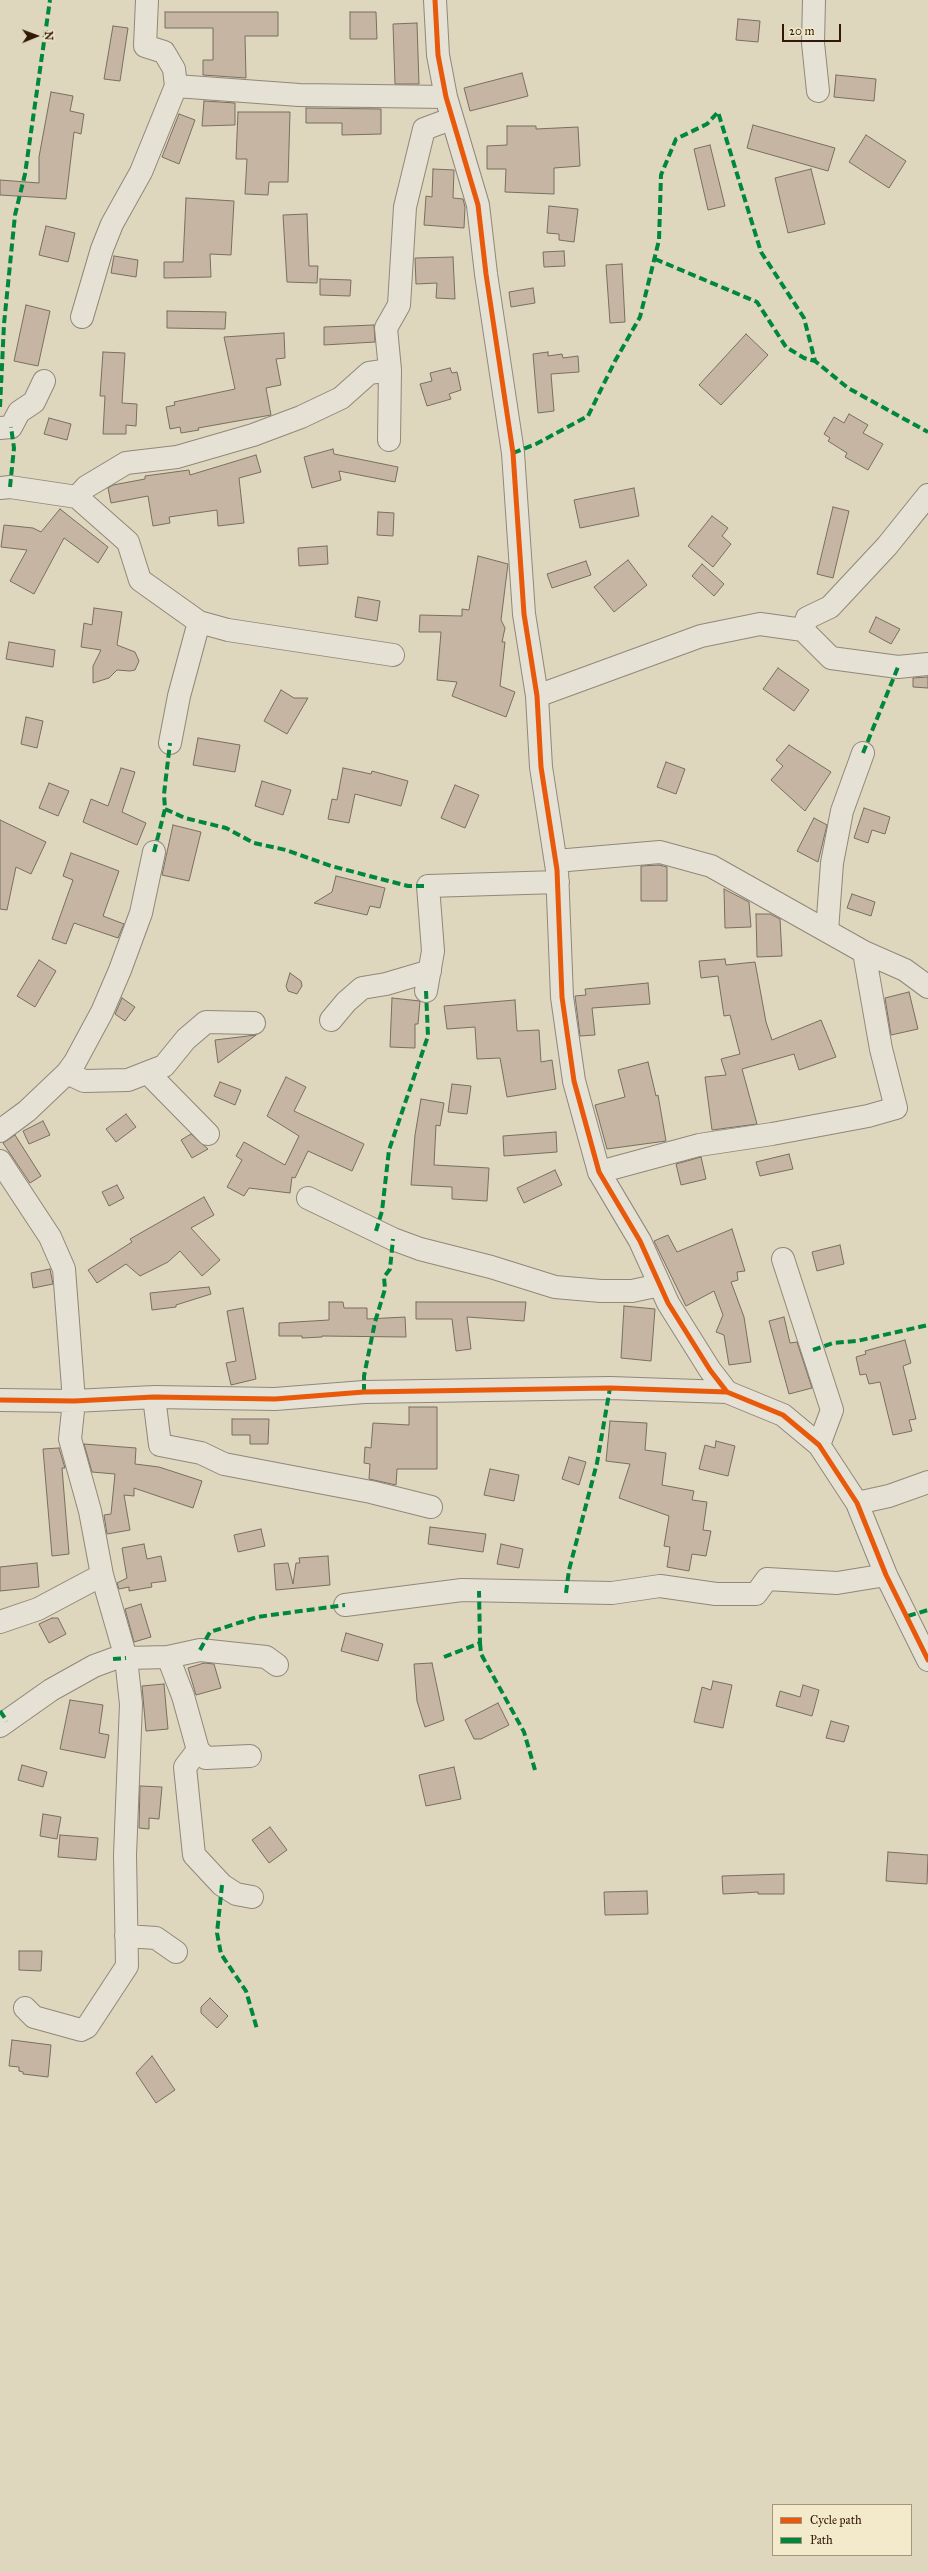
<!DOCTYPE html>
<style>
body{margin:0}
#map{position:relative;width:928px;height:2572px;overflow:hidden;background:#ded6bd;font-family:"IM FELL Great Primer",serif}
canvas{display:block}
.legend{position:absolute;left:772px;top:2504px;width:140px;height:52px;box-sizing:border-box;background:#f3e9cb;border:1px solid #a5957d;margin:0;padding:5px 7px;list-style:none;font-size:12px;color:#311808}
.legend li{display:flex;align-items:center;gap:8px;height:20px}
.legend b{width:20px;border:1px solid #a5957d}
.north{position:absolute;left:16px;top:16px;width:40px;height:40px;-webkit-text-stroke:3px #f3e9cb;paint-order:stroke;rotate:89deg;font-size:11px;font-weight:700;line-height:16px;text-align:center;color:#311808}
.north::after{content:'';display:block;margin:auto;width:14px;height:18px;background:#311808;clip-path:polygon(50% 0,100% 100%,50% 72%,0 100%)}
.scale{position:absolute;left:782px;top:24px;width:59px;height:18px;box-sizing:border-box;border:2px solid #311808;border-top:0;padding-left:5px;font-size:12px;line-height:14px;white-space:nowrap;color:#311808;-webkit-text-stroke:3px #f3e9cb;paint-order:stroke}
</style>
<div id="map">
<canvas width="928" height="2572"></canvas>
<ul class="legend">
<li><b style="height:5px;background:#e8590c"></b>Cycle path</li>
<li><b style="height:5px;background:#00873e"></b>Path</li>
</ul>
<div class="north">N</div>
<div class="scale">20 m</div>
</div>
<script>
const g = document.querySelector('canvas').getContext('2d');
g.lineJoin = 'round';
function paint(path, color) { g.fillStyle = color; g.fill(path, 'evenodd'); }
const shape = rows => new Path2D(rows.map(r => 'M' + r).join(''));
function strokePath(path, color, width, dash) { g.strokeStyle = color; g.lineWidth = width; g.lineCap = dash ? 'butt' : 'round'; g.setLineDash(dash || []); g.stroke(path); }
const building = shape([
 [165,12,278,12,278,36,245,36,246,78,203,75,203,60,213,60,213,28,165,28,165,12],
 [350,12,376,12,377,39,350,39,350,12],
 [738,19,760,21,758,42,736,40,738,19],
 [417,23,419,84,395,84,393,24,417,23],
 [113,26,128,28,120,81,104,79,113,26],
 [522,73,528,96,470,111,464,88,522,73],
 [836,75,876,79,874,101,834,97,836,75],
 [51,92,73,96,70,111,84,114,81,134,74,132,66,199,0,195,0,180,39,183,39,157,51,92],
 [204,101,235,103,235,125,202,126,204,101],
 [306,108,381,109,381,134,342,135,342,123,306,123,306,108],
 [238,112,290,112,288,182,269,182,268,195,245,194,247,159,236,159,238,112],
 [179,114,195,120,179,164,162,157,179,114],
 [753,125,835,148,828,171,747,148,753,125],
 [507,126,536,126,536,129,578,127,580,166,554,168,554,194,505,192,506,169,487,169,487,146,507,145,507,126],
 [866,135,906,161,889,188,849,162,866,135],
 [710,145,725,206,708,210,694,149,710,145],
 [433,169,454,170,453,198,463,199,465,207,464,228,424,225,426,196,432,197,433,169],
 [811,169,825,224,788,233,775,178,811,169],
 [186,198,234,201,231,255,210,254,211,277,164,278,164,262,183,262,186,198],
 [549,206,578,209,574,242,559,240,559,234,547,233,549,206],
 [307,214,309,266,318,266,317,283,287,282,283,215,307,214],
 [46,226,75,233,68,262,39,255,46,226],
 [564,251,565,266,544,267,543,252,564,251],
 [114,256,138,260,136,277,111,273,114,256],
 [453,257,455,299,436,298,437,283,416,284,415,258,453,257],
 [622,264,625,322,610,323,606,265,622,264],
 [320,279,351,280,350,296,320,295,320,279],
 [533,288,535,303,511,307,509,292,533,288],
 [26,305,50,311,38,366,14,361,26,305],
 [167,311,226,312,225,329,167,328,167,311],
 [374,325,375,342,324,345,324,327,374,325],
 [284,333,285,358,276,359,281,385,266,388,271,415,198,428,199,430,181,433,180,427,170,429,166,407,175,405,174,402,235,389,224,337,284,333],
 [746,334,768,355,721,405,699,385,746,334],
 [103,352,125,353,122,403,137,404,136,426,126,425,126,434,103,434,105,396,100,396,103,352],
 [548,352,548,356,562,354,563,358,578,356,579,372,551,374,554,411,538,413,533,354,548,352],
 [450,368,452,373,457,372,461,390,449,394,451,399,427,406,420,384,432,381,430,373,450,368],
 [849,414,868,425,863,433,883,444,868,470,845,457,847,453,828,441,830,438,824,434,834,417,844,423,849,414],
 [49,418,71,424,67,440,44,434,49,418],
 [333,449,334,454,398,467,395,482,339,471,341,480,312,488,304,457,333,449],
 [256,455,261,472,239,478,244,523,218,526,217,510,169,517,170,523,153,526,148,496,111,503,108,488,113,485,145,479,145,476,189,470,190,475,256,455],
 [634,488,639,516,580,528,574,500,634,488],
 [833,507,849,511,833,578,817,574,833,507],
 [60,509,108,547,98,563,64,538,34,594,10,581,27,550,1,547,4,525,33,528,41,532,60,509],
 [378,512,394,513,393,536,377,535,378,512],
 [712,516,728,528,722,536,731,544,713,567,688,546,712,516],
 [327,546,328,564,299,566,298,548,327,546],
 [478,556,508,564,501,620,505,628,502,642,505,642,500,686,515,692,506,717,452,696,457,682,437,680,441,632,419,632,420,615,462,616,462,609,469,610,478,556],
 [628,560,647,585,614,612,594,587,628,560],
 [586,561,591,575,552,588,547,574,586,561],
 [702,564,724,584,714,596,692,576,702,564],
 [358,597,380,601,377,621,355,617,358,597],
 [94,608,122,612,117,645,135,652,139,661,135,670,130,671,117,670,109,678,93,683,93,666,101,650,81,647,84,623,92,625,94,608],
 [876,617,900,629,891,644,869,632,876,617],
 [9,642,55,650,53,667,6,659,9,642],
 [778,668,809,690,794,711,763,689,778,668],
 [928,677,928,688,913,687,913,678,928,677],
 [281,690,294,698,308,698,287,734,264,721,281,690],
 [26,717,43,721,37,748,21,744,26,717],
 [198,738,240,745,235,772,193,765,198,738],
 [789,745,831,772,805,811,771,780,783,766,776,760,789,745],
 [666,762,685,769,676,794,657,787,666,762],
 [121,768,135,772,122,812,146,823,137,845,83,822,91,799,108,806,121,768],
 [343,768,371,774,372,771,408,781,401,806,355,794,349,823,328,819,332,799,337,800,343,768],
 [262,781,291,790,283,815,255,806,262,781],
 [49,783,69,791,58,816,39,808,49,783],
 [455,785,479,795,465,828,441,818,455,785],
 [864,808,890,817,885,834,872,830,868,843,854,838,864,808],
 [814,818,827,825,818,862,797,851,814,818],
 [0,820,46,842,31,874,16,867,7,910,0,909,0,820],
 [173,825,201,832,189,881,162,875,173,825],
 [71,853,119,871,103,916,124,924,118,938,74,923,66,944,52,939,73,880,63,876,71,853],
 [659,865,667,867,667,901,641,901,641,866,659,865],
 [336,876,385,888,380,908,370,906,367,915,314,903,332,892,336,876],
 [724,889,749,902,751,927,725,928,724,889],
 [852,894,875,902,871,916,847,908,852,894],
 [756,914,770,914,780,919,782,956,757,957,756,914],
 [725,959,726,965,755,962,766,1022,772,1040,821,1020,836,1057,799,1070,794,1054,742,1069,757,1124,712,1130,705,1077,726,1075,721,1059,740,1054,730,1015,724,1016,718,976,701,978,699,961,725,959],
 [39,960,56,971,35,1007,17,996,39,960],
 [290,973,301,981,302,986,297,994,288,991,286,986,290,973],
 [648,983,650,1004,592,1008,595,1035,580,1036,575,996,586,995,585,989,648,983],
 [909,992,918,1029,891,1035,885,998,909,992],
 [122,998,135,1007,125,1021,115,1014,122,998],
 [392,998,420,1001,418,1024,415,1024,415,1048,390,1047,392,998],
 [515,1000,517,1031,539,1030,541,1062,552,1060,556,1089,507,1097,500,1058,477,1059,475,1027,447,1029,444,1006,515,1000],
 [256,1035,218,1063,215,1040,256,1035],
 [648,1062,656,1096,658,1095,666,1141,607,1149,595,1105,625,1097,618,1070,648,1062],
 [286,1077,306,1087,294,1111,364,1144,352,1171,308,1151,295,1178,292,1177,290,1193,249,1188,244,1196,227,1187,242,1160,236,1156,244,1142,285,1165,299,1136,267,1116,286,1077],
 [220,1082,241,1090,235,1105,214,1096,220,1082],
 [452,1084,471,1086,467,1114,448,1112,452,1084],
 [421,1099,444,1103,440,1126,436,1125,434,1165,489,1168,487,1201,452,1199,452,1187,411,1185,415,1135,421,1099],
 [126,1114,136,1127,116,1142,106,1129,126,1114],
 [43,1121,50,1135,29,1144,23,1131,43,1121],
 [556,1132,557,1152,504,1156,503,1136,556,1132],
 [191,1134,208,1149,192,1158,181,1140,191,1134],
 [15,1135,41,1176,30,1183,3,1143,15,1135],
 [789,1154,793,1169,760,1176,756,1162,789,1154],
 [701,1157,706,1179,681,1185,676,1164,701,1157],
 [555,1170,562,1185,524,1203,517,1188,555,1170],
 [117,1185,124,1198,109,1206,102,1192,117,1185],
 [204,1197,214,1215,191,1228,220,1260,202,1276,180,1251,168,1262,140,1276,126,1264,97,1283,88,1270,132,1242,130,1239,204,1197],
 [732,1229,745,1271,737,1272,738,1280,731,1282,744,1317,751,1362,729,1365,724,1335,716,1332,723,1315,714,1291,686,1306,654,1241,668,1235,677,1252,732,1229],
 [840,1245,844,1264,817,1271,812,1252,840,1245],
 [50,1269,53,1284,33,1288,31,1273,50,1269],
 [209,1287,211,1294,176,1305,176,1307,152,1310,150,1293,209,1287],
 [329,1302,343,1302,344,1308,367,1308,367,1319,405,1317,406,1337,322,1336,322,1337,302,1338,302,1336,279,1336,279,1323,329,1320,329,1302],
 [416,1302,526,1302,524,1321,467,1317,471,1349,456,1351,452,1319,416,1319,416,1302],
 [624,1306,655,1309,651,1361,621,1358,624,1306],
 [243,1308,256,1379,231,1385,226,1363,236,1361,227,1311,243,1308],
 [784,1317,790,1343,797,1342,812,1388,789,1394,769,1321,784,1317],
 [905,1340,911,1363,903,1366,916,1419,909,1420,912,1431,893,1435,880,1382,869,1384,866,1374,860,1375,856,1357,866,1354,865,1351,905,1340],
 [409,1407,437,1407,437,1469,397,1469,396,1485,369,1479,370,1464,364,1463,365,1447,371,1448,373,1423,409,1425,409,1407],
 [232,1419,269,1419,268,1444,250,1444,250,1435,232,1435,232,1419],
 [610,1421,647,1423,645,1450,666,1453,662,1485,694,1491,692,1500,707,1502,703,1530,711,1531,706,1556,692,1554,689,1571,667,1567,670,1547,664,1546,669,1516,619,1498,630,1464,606,1461,610,1421],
 [716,1441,735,1446,728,1476,699,1469,705,1445,715,1448,716,1441],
 [84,1444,136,1448,135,1464,159,1467,202,1481,193,1508,134,1488,134,1496,124,1495,130,1530,107,1534,104,1515,111,1514,115,1474,92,1472,84,1444],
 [59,1448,65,1468,62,1468,69,1554,52,1556,43,1449,59,1448],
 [569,1457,586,1462,579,1485,562,1479,569,1457],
 [490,1469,519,1475,514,1501,484,1495,490,1469],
 [430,1527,486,1534,483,1552,428,1544,430,1527],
 [261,1529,265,1546,238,1552,234,1535,261,1529],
 [144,1544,147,1559,161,1556,166,1581,151,1583,152,1587,129,1591,129,1587,119,1589,117,1583,127,1578,122,1548,144,1544],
 [501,1544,523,1549,519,1568,497,1564,501,1544],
 [328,1556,330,1585,276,1590,274,1564,288,1563,293,1584,296,1563,300,1563,299,1558,328,1556],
 [37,1563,39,1587,0,1591,0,1567,37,1563],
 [141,1604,151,1637,134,1642,125,1609,141,1604],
 [52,1618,58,1618,66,1634,49,1643,39,1624,52,1618],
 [346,1633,383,1644,378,1661,341,1651,346,1633],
 [204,1663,214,1664,221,1688,196,1695,188,1668,204,1663],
 [432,1663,444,1720,425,1727,417,1701,414,1664,432,1663],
 [713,1681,732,1685,723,1728,694,1722,702,1687,711,1690,713,1681],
 [164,1684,168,1729,146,1731,142,1686,164,1684],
 [803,1685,819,1690,812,1716,776,1706,780,1691,800,1697,803,1685],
 [70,1700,103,1705,99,1733,109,1735,105,1758,60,1749,70,1700],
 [498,1703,509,1725,481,1739,474,1739,465,1720,498,1703],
 [831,1721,849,1726,844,1742,826,1738,831,1721],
 [22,1765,47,1772,43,1787,18,1780,22,1765],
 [454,1767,461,1799,426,1806,419,1775,454,1767],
 [140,1786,162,1787,159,1819,149,1818,149,1829,139,1828,140,1786],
 [43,1814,61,1817,57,1839,40,1836,43,1814],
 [270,1827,287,1850,269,1863,252,1840,270,1827],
 [60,1835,98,1838,96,1860,58,1857,60,1835],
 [888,1852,928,1855,927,1884,886,1881,888,1852],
 [784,1874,784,1894,758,1894,758,1892,723,1894,722,1876,784,1874],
 [647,1891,648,1914,605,1915,604,1892,647,1891],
 [19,1951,42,1951,41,1971,19,1970,19,1951],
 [210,1998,228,2016,217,2028,201,2013,201,2007,210,1998],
 [12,2040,51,2045,48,2077,23,2074,23,2072,19,2071,19,2067,9,2066,12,2040],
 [152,2056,175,2090,156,2103,136,2073,152,2056]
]);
const minor = shape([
 [435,0,438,55,446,97,478,205,486,274,513,453,524,614,537,696,541,767,557,870,562,997,574,1081,599,1172,640,1241,668,1303,710,1370,727,1392],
 [814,0,813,43,818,91],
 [176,86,299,95,446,97],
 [82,317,102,249,112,224,141,172,176,86,174,69,164,52,145,46,147,0],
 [0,428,11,427,19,412,34,402,44,381],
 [389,440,390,370,386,328,399,305,405,207,424,129,451,119],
 [0,488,10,487,77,497,128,542,140,580,199,622,228,630,393,655],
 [77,497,86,487,126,463,177,457,253,435,301,417,341,398,369,373,390,370],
 [803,630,807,618,830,607,887,546,928,495],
 [537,696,701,636,760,624,803,630,831,658,898,667,928,664],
 [170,743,179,696,199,622],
 [556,861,660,852,711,866,864,952,905,970,928,987],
 [827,931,832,863,842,811,863,753],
 [426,991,433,951,428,886,558,882],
 [331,1020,346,1002,362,988,386,984,430,971],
 [67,1073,84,1081,128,1080,164,1066,186,1039,206,1022,254,1023],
 [148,1073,208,1134],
 [0,1131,27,1111,67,1073,75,1062,102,1012,120,970,141,913,154,852],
 [0,1161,50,1237,64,1269,74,1401,70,1439,90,1511,102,1575,126,1658,168,1657,200,1650,266,1657,277,1665],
 [599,1172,699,1145,772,1134,868,1116,896,1108,881,1049,864,952],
 [308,1198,393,1239,420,1249,491,1267,555,1287,601,1291,632,1291,660,1285],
 [783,1259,832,1410,819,1445],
 [154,1397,160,1445,201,1453,224,1464,371,1492,431,1507],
 [0,1400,74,1401,154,1397,275,1399,364,1392,610,1388,727,1392,783,1415,819,1445,857,1503,886,1575,928,1660],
 [857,1503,889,1496,928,1482],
 [345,1605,462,1590,612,1593,660,1586,716,1594,756,1594,767,1579,837,1583,886,1575],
 [0,1622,38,1609,102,1575],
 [168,1657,183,1696,198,1750,185,1767,194,1855,222,1885,236,1894,252,1897],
 [0,1726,51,1690,94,1666,113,1659],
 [198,1750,206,1758,250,1756],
 [126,1936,156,1938,176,1952],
 [25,2008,34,2017,81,2030,87,2027,127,1966,125,1855,131,1704,126,1658]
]);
const quiet = shape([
 [655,259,757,302,786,347,804,358,815,361],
 [0,407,4,324,15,215,25,174,50,0],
 [513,453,536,444,588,416,615,361,640,317,659,240,661,175,676,139,707,124,718,112,761,252,804,318,815,361,848,388,928,432],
 [10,487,14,448,11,427],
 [863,753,898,667],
 [165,809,185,818,226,828,254,843,286,850,331,866,408,886,428,886],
 [154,852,165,809,164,794,170,743],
 [376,1231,382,1211,389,1150,428,1036,426,991],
 [813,1350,833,1343,857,1341,928,1325],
 [364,1392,364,1376,375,1322,385,1289,384,1277,390,1269,393,1239],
 [566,1593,569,1570,597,1463,610,1388],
 [908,1616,928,1610],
 [480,1643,481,1654,524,1732,535,1770],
 [200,1650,210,1632,257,1617,345,1605],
 [444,1657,480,1643,479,1591],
 [113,1659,126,1658],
 [0,1711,7,1721],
 [222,1885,217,1933,221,1954,246,1991,257,2029]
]);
const cycleway = shape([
 [435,0,438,55,446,97,478,205,486,274,513,453,524,614,537,696,541,767,557,870,562,997,574,1081,599,1172,640,1241,668,1303,710,1370,727,1392],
 [0,1400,74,1401,154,1397,275,1399,364,1392,610,1388,727,1392,783,1415,819,1445,857,1503,886,1575,928,1660]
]);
paint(building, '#c6b5a3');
strokePath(building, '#786f61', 1);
strokePath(minor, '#908879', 24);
strokePath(minor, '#e5e1d4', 22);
strokePath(quiet, '#00873e', 4, [8, 4]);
strokePath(cycleway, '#e8590c', 5);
</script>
